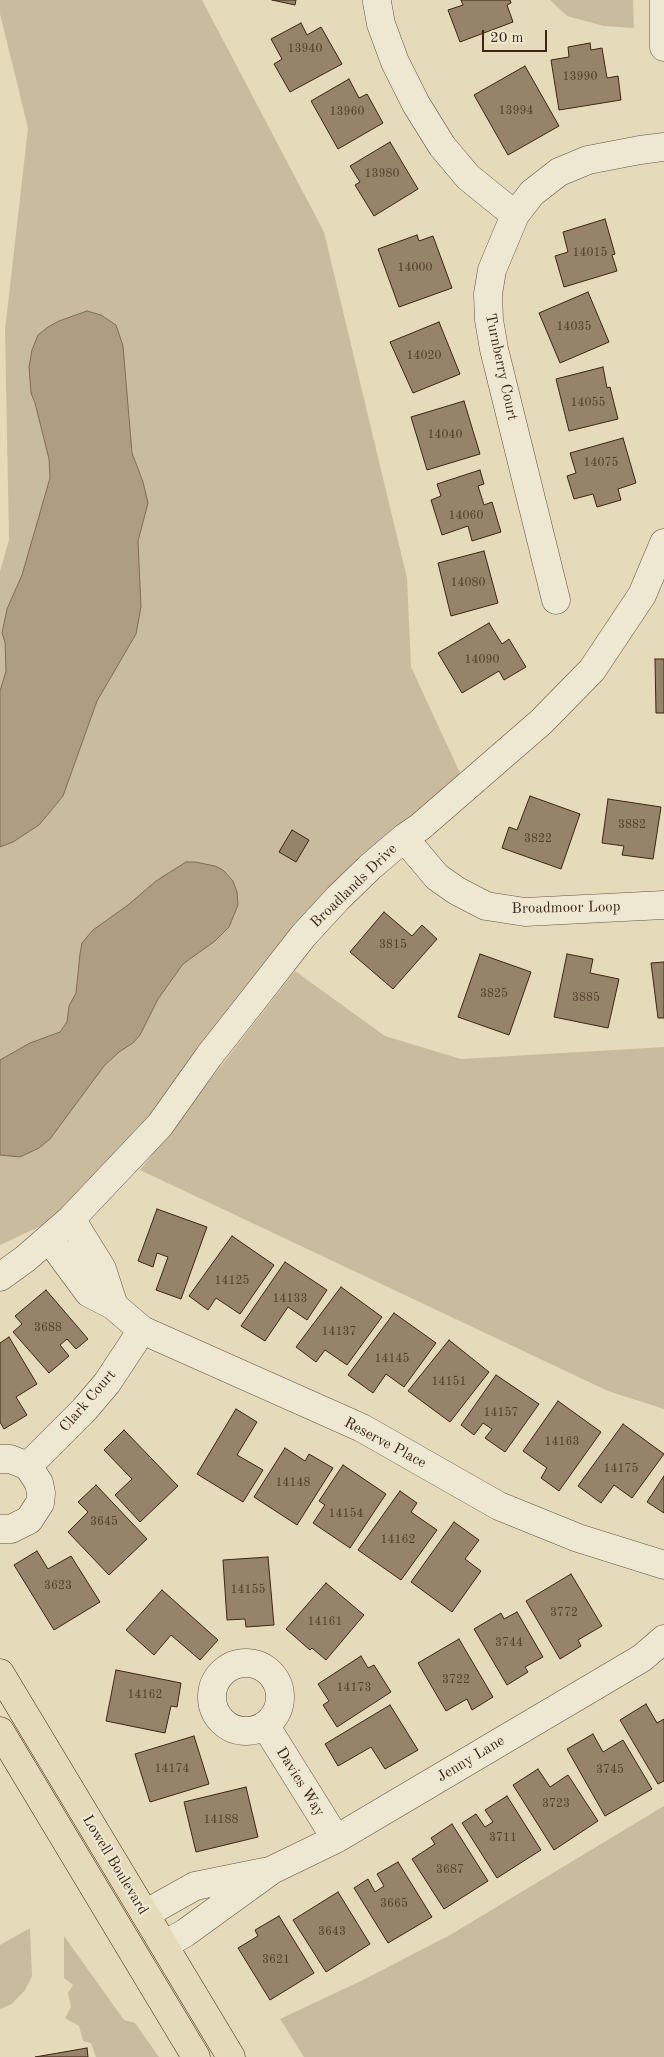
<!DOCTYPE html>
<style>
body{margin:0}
#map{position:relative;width:664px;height:2057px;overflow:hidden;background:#e5dbba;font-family:"Old Standard TT",serif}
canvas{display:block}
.scale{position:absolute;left:482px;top:30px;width:65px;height:22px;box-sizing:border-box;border:2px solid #3f2513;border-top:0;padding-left:6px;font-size:15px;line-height:18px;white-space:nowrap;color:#3f2513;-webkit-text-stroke:4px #eee8d2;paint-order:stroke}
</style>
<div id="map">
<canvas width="664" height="2057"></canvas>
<div class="scale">20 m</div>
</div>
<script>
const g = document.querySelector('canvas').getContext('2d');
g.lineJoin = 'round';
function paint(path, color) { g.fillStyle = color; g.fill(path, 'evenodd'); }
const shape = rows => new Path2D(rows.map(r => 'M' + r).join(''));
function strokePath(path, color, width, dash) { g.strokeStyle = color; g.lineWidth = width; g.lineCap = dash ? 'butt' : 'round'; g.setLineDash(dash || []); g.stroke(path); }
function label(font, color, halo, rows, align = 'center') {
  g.font = font + ' "Old Standard TT",serif'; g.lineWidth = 4.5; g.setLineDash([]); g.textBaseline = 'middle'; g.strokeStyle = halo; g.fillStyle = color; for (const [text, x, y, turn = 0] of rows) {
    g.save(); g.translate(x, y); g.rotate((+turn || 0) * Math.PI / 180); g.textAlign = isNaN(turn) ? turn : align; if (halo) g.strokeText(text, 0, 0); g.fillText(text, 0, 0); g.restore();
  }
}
const green = shape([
 [0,0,202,0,324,232,407,578,411,667,461,775,205,1046,106,1171,69,1207,43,1225,0,1245,0,571,9,540,5,330,28,128,0,14],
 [550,0,633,0,634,28,604,26,567,16],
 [295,971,385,1036,461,1059,664,1047,664,1409,608,1391,140,1170],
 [664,1806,664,2057,304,2057,280,2019,363,1980,450,1935],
 [30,1928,32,1976,25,1990,12,2004,0,2009,0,1945],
 [64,1936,124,2020,135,2023,159,2057,96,2057,91,2043,83,2041,79,2026,65,2018,71,2007,68,1993,73,1985,64,1978]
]);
const water = shape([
 [87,311,101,315,116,325,123,346,132,453,143,482,148,503,138,541,141,607,136,634,97,701,63,796,39,825,13,842,0,847,0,691,6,671,5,642,2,633,7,609,22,575,50,478,49,459,35,403,31,393,29,367,32,350,38,335,48,327,59,321,87,311],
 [186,862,195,862,215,866,223,870,233,881,237,892,238,905,229,927,215,941,183,964,158,999,140,1035,133,1043,119,1052,104,1066,50,1139,39,1148,20,1157,0,1155,0,1060,30,1043,60,1032,67,1022,69,1006,76,993,80,954,82,943,87,937,93,930,128,905,156,881,186,862]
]);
const building = shape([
 [272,0,296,0,295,5,272,0],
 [461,0,510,0,511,3,507,5,513,22,460,42,448,10,463,5,461,0],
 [301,23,307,35,321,27,342,64,290,92,274,64,282,59,271,39,301,23],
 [590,43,591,50,602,48,607,78,618,76,621,100,559,110,551,60,569,57,568,47,590,43],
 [525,66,559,126,508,155,474,95,525,66],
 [349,79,359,98,367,94,383,123,338,149,311,101,349,79],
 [390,142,418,189,374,216,355,185,360,182,350,166,390,142],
 [605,219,615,254,612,255,617,271,564,287,555,256,568,252,563,232,605,219],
 [417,235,419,241,433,236,452,288,399,307,378,249,417,235],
 [588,292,609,342,560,363,539,313,588,292],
 [439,322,460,374,413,393,390,342,439,322],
 [603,367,607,388,610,387,618,419,569,431,556,379,603,367],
 [464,401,480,454,427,470,411,417,464,401],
 [623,438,636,483,618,489,621,500,597,507,593,494,574,499,567,476,576,473,570,453,623,438],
 [480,470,484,484,478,486,484,505,492,502,501,532,472,541,468,526,442,535,431,500,441,496,437,484,480,470],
 [484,551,498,603,451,616,438,563,484,551],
 [489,623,502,644,509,639,526,667,504,680,499,671,462,693,438,653,489,623],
 [655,659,664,659,664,713,656,713,655,659],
 [530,796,580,814,561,869,502,848,509,827,517,830,530,796],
 [608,799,661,807,653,859,622,855,624,846,602,843,608,799],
 [292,830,309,840,296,862,279,852,292,830],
 [384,912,412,936,422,925,437,939,393,989,350,952,384,912],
 [480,954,531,972,509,1035,458,1017,480,954],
 [567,954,593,959,590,973,619,979,608,1028,554,1017,567,954],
 [664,962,664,1018,658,1018,651,963,664,962],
 [157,1209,207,1227,181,1299,156,1290,168,1257,157,1253,153,1267,138,1261,157,1209],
 [232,1236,274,1265,240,1314,216,1298,208,1310,189,1296,232,1236],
 [285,1262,327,1290,307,1320,288,1307,265,1341,241,1326,285,1262],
 [341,1287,382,1317,347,1365,325,1350,316,1362,296,1347,341,1287],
 [46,1290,88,1339,76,1349,67,1339,60,1345,69,1356,49,1373,13,1332,22,1324,15,1316,46,1290],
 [394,1313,436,1343,404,1387,386,1374,373,1393,348,1375,394,1313],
 [9,1337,37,1384,16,1397,27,1415,4,1429,0,1422,0,1343,9,1337],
 [449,1340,489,1372,450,1422,408,1391,449,1340],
 [496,1375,539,1404,505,1452,485,1438,492,1429,483,1423,474,1435,461,1425,496,1375],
 [558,1401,601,1432,559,1491,541,1478,547,1468,523,1451,558,1401],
 [236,1409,257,1422,237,1455,263,1470,243,1502,197,1474,236,1409],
 [623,1424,664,1454,632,1498,614,1485,601,1503,578,1486,623,1424],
 [124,1430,178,1486,140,1522,115,1495,132,1479,104,1450,124,1430],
 [285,1448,305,1461,309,1454,333,1468,297,1525,254,1497,285,1448],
 [343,1465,386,1494,350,1548,313,1523,325,1505,319,1501,343,1465],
 [664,1476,664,1513,647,1502,664,1476],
 [96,1485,147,1539,109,1575,68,1532,88,1512,78,1502,96,1485],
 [400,1491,417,1503,411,1512,437,1530,401,1580,358,1550,400,1491],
 [454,1522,479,1540,465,1559,481,1571,452,1612,411,1582,454,1522],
 [37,1551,48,1569,71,1556,100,1602,54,1630,14,1565,37,1551],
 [268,1557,274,1625,246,1627,245,1619,227,1620,223,1560,268,1557],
 [571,1574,602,1626,578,1640,581,1646,560,1659,526,1601,571,1574],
 [326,1583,364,1615,326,1660,312,1648,310,1650,286,1629,326,1583],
 [162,1590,218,1640,200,1660,171,1635,154,1655,126,1630,162,1590],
 [517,1612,543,1657,525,1667,528,1672,507,1685,474,1629,501,1613,504,1619,517,1612],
 [459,1639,493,1697,472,1710,467,1699,446,1711,418,1663,459,1639],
 [361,1656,368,1668,374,1665,391,1692,337,1727,323,1705,329,1701,318,1684,361,1656],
 [116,1670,181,1683,177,1707,171,1706,165,1733,106,1721,116,1670],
 [646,1704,657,1723,664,1719,664,1781,658,1784,620,1720,646,1704],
 [390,1705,418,1750,385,1769,371,1747,338,1766,325,1744,390,1705],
 [593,1734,603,1752,623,1740,652,1789,605,1816,567,1749,593,1734],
 [194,1736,209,1784,150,1802,135,1754,194,1736],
 [538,1769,550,1787,568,1775,598,1821,554,1850,513,1785,538,1769],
 [246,1787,258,1837,196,1852,184,1802,246,1787],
 [507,1796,541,1850,497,1878,462,1823,476,1814,485,1827,493,1822,485,1810,507,1796],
 [452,1824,488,1881,444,1909,412,1859,435,1844,431,1838,452,1824],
 [398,1862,432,1917,388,1943,354,1888,368,1879,375,1892,384,1886,377,1874,398,1862],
 [338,1892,370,1944,326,1972,293,1920,338,1892],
 [279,1916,314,1973,270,2000,238,1948,258,1936,255,1930,279,1916],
 [87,2048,88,2057,35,2057,87,2048]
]);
const minor = shape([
 [664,0,664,47],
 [377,2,381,24,395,62,416,104,442,146,468,177,515,215],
 [556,600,494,349,489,320,488,294,492,270,515,215,532,193,559,172,588,160,640,150,664,147],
 [404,838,437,877,457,891,486,906,525,912,664,905],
 [71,1219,102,1269,114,1306],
 [49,1239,89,1293,114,1306,142,1330,362,1428,499,1506,578,1538,664,1565],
 [0,1277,25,1259,71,1219,160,1125,209,1056,250,1004,303,936,338,898,370,867,404,838,420,827,541,722,592,670,642,595,664,543],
 [0,1459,10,1459,28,1466,39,1483,41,1493,40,1503,29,1520,11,1529,0,1529],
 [28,1466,84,1410,107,1383,142,1330],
 '212 1697a34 34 0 1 1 68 0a34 34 0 1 1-68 0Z',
 [265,1725,336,1839],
 [145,1914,195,1886,264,1872],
 [164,1945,185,1933,272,1870,336,1839,642,1658,664,1639]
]);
const major = shape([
 [0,1673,231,2057],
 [0,1731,196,2057]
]);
const numberNames = [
 ["13940",305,49],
 ["13990",580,77],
 ["13994",516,111],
 ["13960",347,112],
 ["13980",382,174],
 ["14015",590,253],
 ["14000",415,268],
 ["14035",574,327],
 ["14020",424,356],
 ["14055",588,403],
 ["14040",445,435],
 ["14075",601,463],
 ["14060",466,516],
 ["14080",468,583],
 ["14090",482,660],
 ["3882",632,825],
 ["3822",538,839],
 ["3815",393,945],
 ["3825",494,994],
 ["3885",586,998],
 ["14125",232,1281],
 ["14133",290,1299],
 ["3688",48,1328],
 ["14137",339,1332],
 ["14145",392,1359],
 ["14151",449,1382],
 ["14157",501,1413],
 ["14163",562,1442],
 ["14175",621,1469],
 ["14148",293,1483],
 ["14154",346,1514],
 ["3645",104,1522],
 ["14162",398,1540],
 ["3623",58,1586],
 ["14155",248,1590],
 ["3772",564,1613],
 ["14161",325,1622],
 ["3744",509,1643],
 ["3722",456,1680],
 ["14173",354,1688],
 ["14162",145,1695],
 ["14174",172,1769],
 ["3745",610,1770],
 ["3723",556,1804],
 ["14188",221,1820],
 ["3711",503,1838],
 ["3687",450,1870],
 ["3665",394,1904],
 ["3643",332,1932],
 ["3621",276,1960]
];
const streetNames = [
 ["Turnberry Court",501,367,78],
 ["Broadlands Drive",354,886,-44],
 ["Broadmoor Loop",566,908,-1],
 ["Clark Court",88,1401,-49],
 ["Reserve Place",385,1443,28],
 ["Jenny Lane",471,1759,-31],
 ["Davies Way",300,1782,58],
 ["Lowell Boulevard",115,1865,59]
];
paint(green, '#c9bc9e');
paint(water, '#ad9d81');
strokePath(water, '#816d55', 1);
paint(building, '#95846a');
strokePath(building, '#3f2513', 1);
strokePath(minor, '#68523d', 29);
strokePath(major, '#3f2513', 29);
strokePath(minor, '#eee8d2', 28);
strokePath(major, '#e5dbba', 28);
label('12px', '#543d29', null, numberNames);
label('15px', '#3f2513', '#eee8d2', streetNames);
</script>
